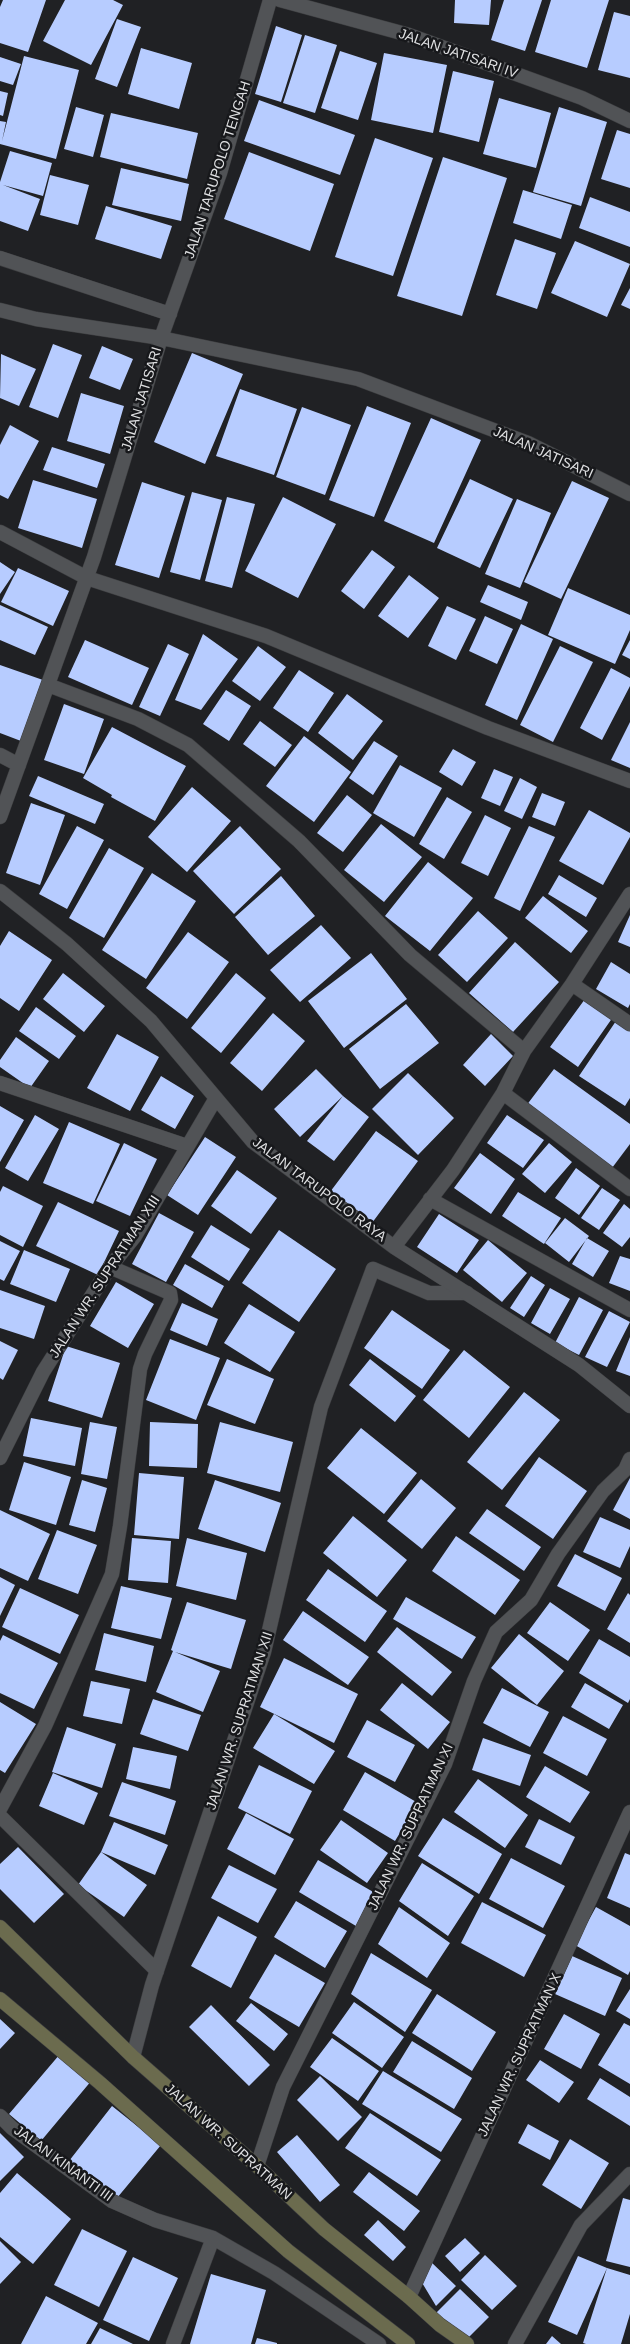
<!DOCTYPE html>
<style>
body{margin:0}
canvas{display:block;background:#202124}
</style>
<canvas width="630" height="2344"></canvas>
<script>
const g = document.querySelector('canvas').getContext('2d');
g.lineJoin = 'round';
function paint(path, color) { g.fillStyle = color; g.fill(path, 'evenodd'); }
const shape = rows => new Path2D(rows.map(r => 'M' + r).join(''));
function strokePath(path, color, width, dash) { g.strokeStyle = color; g.lineWidth = width; g.lineCap = dash ? 'butt' : 'round'; g.setLineDash(dash || []); g.stroke(path); }
function label(font, color, halo, rows, align = 'center') {
  g.font = font + ' Arial,sans-serif'; g.lineWidth = 5; g.setLineDash([]); g.textBaseline = 'middle'; g.strokeStyle = halo; g.fillStyle = color; for (const [text, x, y, turn = 0] of rows) {
    g.save(); g.translate(x, y); g.rotate((+turn || 0) * Math.PI / 180); g.textAlign = isNaN(turn) ? turn : align; if (halo) g.strokeText(text, 0, 0); g.fillText(text, 0, 0); g.restore();
  }
}
const building = shape([
 [3,0,46,0,28,52,0,43,0,7],
 [65,0,113,0,123,5,91,65,43,41],
 [455,0,491,0,489,25,454,23],
 [504,0,542,0,525,51,491,40],
 [551,0,609,0,587,68,535,52],
 [614,12,630,16,630,78,598,70],
 [117,19,141,27,117,87,95,79],
 [276,26,302,35,281,102,255,94],
 [305,35,337,45,315,113,283,103],
 [141,48,192,63,179,109,128,94],
 [340,51,377,63,358,120,321,108],
 [384,53,447,65,433,133,371,120],
 [24,56,79,70,56,159,0,144,0,121,6,122,2,141],
 [0,57,21,64,13,85,0,81],
 [453,71,494,81,479,142,439,132],
 [0,91,8,93,3,116,0,115],
 [499,98,551,113,536,168,483,154],
 [259,100,355,135,340,175,244,141],
 [76,107,104,115,93,157,64,149],
 [559,107,607,122,581,206,533,192],
 [111,113,198,133,187,179,100,157],
 [617,130,630,134,630,188,601,179],
 [375,138,433,158,393,276,335,257],
 [10,151,52,163,43,196,3,185,40,199,28,231,0,221,0,182],
 [249,152,334,184,310,251,224,219],
 [443,157,507,178,462,316,397,296],
 [121,168,189,184,181,221,112,205],
 [50,175,89,185,78,225,40,215],
 [523,190,572,205,561,239,513,223],
 [590,197,630,212,630,247,579,228],
 [106,206,172,226,161,259,95,239],
 [515,239,556,253,537,309,496,295],
 [575,241,630,264,607,317,551,293],
 [630,288,630,309,621,305],
 [53,344,82,355,58,418,29,407],
 [102,346,133,359,120,390,89,378],
 [192,353,243,374,205,464,154,442],
 [1,354,36,369,19,406,0,398],
 [240,389,297,409,274,475,216,456],
 [81,393,124,406,110,454,67,441],
 [367,406,411,423,374,517,329,500],
 [302,407,351,425,325,495,276,477],
 [431,418,481,440,434,543,384,521],
 [10,425,39,441,8,499,0,495,0,445],
 [52,447,105,464,97,488,43,470],
 [470,479,513,499,480,568,437,548],
 [33,480,97,499,82,548,18,528],
 [572,481,609,498,561,599,524,582],
 [142,482,185,496,159,578,115,565],
 [192,492,222,500,200,580,170,572],
 [227,497,255,504,232,588,205,581],
 [283,497,336,524,298,598,245,571],
 [517,499,551,513,520,588,485,574],
 [372,550,395,567,364,609,341,591],
 [0,562,15,572,0,594],
 [18,568,69,591,53,626,1,602],
 [409,575,439,598,408,638,378,616],
 [488,585,528,602,521,620,480,602],
 [568,588,630,615,630,630,615,664,548,635],
 [0,605,48,627,35,655,0,640],
 [447,606,476,619,456,660,428,646],
 [485,616,513,629,497,664,469,651],
 [521,624,553,639,517,720,485,705],
 [203,634,238,659,201,710,175,700],
 [85,640,149,668,132,705,68,677],
 [630,640,630,659,622,655],
 [168,644,189,654,160,716,139,707],
 [258,646,286,667,260,701,232,681],
 [560,646,593,662,553,742,520,725],
 [0,665,43,680,21,741,0,733],
 [611,668,630,678,630,686,602,740,580,728],
 [299,670,334,693,308,732,273,708],
 [226,690,251,706,229,741,203,724],
 [347,694,383,721,353,760,318,733],
 [64,704,104,719,84,774,44,760],
 [260,721,292,745,275,767,243,744],
 [630,722,630,768,611,760],
 [112,727,186,766,155,821,111,797,112,795,83,778],
 [304,736,351,772,314,822,266,786],
 [374,741,398,756,373,795,349,778],
 [453,749,476,762,462,786,439,772],
 [400,765,442,788,414,837,373,813],
 [494,769,513,777,500,806,481,798],
 [38,776,104,804,95,824,29,796],
 [520,778,537,787,522,819,504,811],
 [192,787,231,821,187,872,148,837],
 [542,793,565,802,555,826,532,817],
 [347,795,372,815,343,852,317,833],
 [447,797,472,812,444,859,419,844],
 [31,803,65,815,40,885,6,873],
 [589,810,630,833,630,837,603,885,559,861],
 [485,815,511,828,488,876,461,863],
 [381,824,422,857,384,902,344,870],
 [77,826,104,840,67,909,39,894],
 [240,826,281,869,234,914,193,871],
 [529,826,555,837,520,911,494,898],
 [109,848,144,868,104,938,69,918],
 [428,862,473,898,430,951,385,916],
 [152,873,196,901,146,979,102,950],
 [559,875,597,898,586,917,548,894],
 [281,876,315,916,268,955,235,917],
 [543,896,588,931,571,953,525,918],
 [478,911,508,938,467,982,438,955],
 [630,915,630,947,618,942],
 [321,925,351,958,300,1002,270,970],
 [9,931,52,960,19,1011,0,998,0,946],
 [188,932,229,962,187,1019,146,988],
 [515,942,559,982,513,1032,469,993],
 [371,953,407,999,344,1048,308,1001],
 [611,962,630,974,630,1004,628,1008,596,989],
 [63,973,105,1006,84,1032,43,999],
 [236,973,266,998,221,1053,191,1028],
 [585,999,613,1017,578,1067,550,1047],
 [406,1004,439,1043,380,1089,349,1049],
 [36,1007,76,1036,59,1059,19,1031],
 [273,1013,305,1041,262,1091,230,1063],
 [616,1021,630,1030,630,1098,625,1106,579,1076],
 [117,1034,159,1057,130,1111,87,1088],
 [491,1034,513,1056,485,1086,463,1065],
 [16,1037,49,1061,30,1088,0,1067,0,1060],
 [316,1069,343,1096,300,1137,274,1109],
 [554,1069,630,1124,630,1144,612,1168,526,1106],
 [408,1073,454,1118,418,1155,372,1109],
 [161,1076,194,1096,175,1129,141,1110],
 [343,1096,369,1117,334,1161,307,1141],
 [0,1106,24,1120,0,1162],
 [35,1115,59,1129,28,1181,5,1168],
 [507,1115,544,1140,523,1168,487,1143],
 [69,1122,120,1144,93,1204,43,1183],
 [376,1131,418,1161,369,1227,327,1196],
 [205,1137,236,1157,198,1215,167,1195],
 [124,1143,157,1159,130,1216,96,1201],
 [549,1143,572,1162,545,1193,522,1174],
 [480,1153,515,1179,491,1214,454,1188],
 [576,1168,600,1186,579,1215,555,1198],
 [237,1170,277,1198,251,1234,211,1206],
 [3,1186,43,1206,23,1247,0,1235,0,1192],
 [602,1188,620,1200,599,1230,581,1218],
 [518,1192,561,1218,544,1244,502,1216],
 [58,1202,119,1231,98,1275,36,1246],
 [624,1204,630,1209,630,1237,622,1247,603,1233],
 [159,1213,194,1232,166,1282,132,1264],
 [439,1214,479,1240,457,1273,417,1247],
 [565,1218,589,1236,569,1262,545,1243],
 [211,1225,250,1249,229,1281,191,1257],
 [279,1230,336,1269,299,1322,242,1283],
 [587,1238,609,1251,593,1277,572,1264],
 [488,1240,527,1273,502,1302,463,1270],
 [0,1241,20,1251,4,1281,0,1279],
 [24,1250,70,1269,56,1302,10,1284],
 [620,1256,630,1259,630,1291,609,1283],
 [185,1264,224,1286,212,1308,173,1285],
 [531,1276,545,1285,524,1317,510,1308],
 [116,1282,154,1304,128,1348,90,1326],
 [550,1288,570,1299,550,1334,531,1323],
 [0,1290,45,1306,34,1339,0,1328],
 [579,1297,603,1310,579,1355,555,1343],
 [182,1303,218,1319,207,1346,170,1330],
 [249,1304,295,1332,270,1372,224,1343],
 [392,1310,450,1350,422,1389,364,1348],
 [609,1311,630,1322,607,1367,585,1357],
 [630,1337,630,1376,616,1371],
 [170,1339,220,1358,196,1420,146,1400],
 [0,1341,18,1350,3,1380,0,1378],
 [66,1346,120,1363,102,1418,48,1401],
 [464,1350,510,1387,469,1438,423,1400],
 [227,1359,274,1379,255,1424,207,1405],
 [370,1359,416,1396,395,1422,349,1385],
 [524,1392,560,1420,502,1490,467,1462],
 [31,1418,82,1428,75,1466,23,1456],
 [90,1422,117,1427,107,1479,81,1474],
 [150,1422,198,1424,197,1468,149,1466],
 [220,1422,293,1442,280,1492,207,1473],
 [361,1428,417,1473,384,1514,327,1468],
 [539,1457,587,1491,553,1539,505,1506],
 [24,1462,71,1477,56,1525,9,1510],
 [139,1473,184,1477,179,1539,134,1535],
 [630,1478,630,1519,613,1510],
 [421,1479,456,1508,422,1549,387,1521],
 [82,1480,107,1488,95,1532,69,1525],
 [215,1480,281,1503,265,1552,198,1529],
 [487,1509,541,1547,524,1571,469,1533],
 [0,1510,50,1534,28,1581,0,1568],
 [353,1516,407,1560,377,1597,323,1553],
 [600,1517,630,1530,630,1546,620,1568,583,1552],
 [57,1530,97,1545,78,1594,38,1579],
 [456,1536,520,1580,495,1615,432,1571],
 [132,1538,171,1541,168,1583,128,1580],
 [187,1538,247,1553,236,1600,176,1586],
 [575,1554,622,1578,605,1611,557,1586],
 [328,1569,387,1611,365,1642,306,1600],
 [0,1577,15,1585,0,1616],
 [121,1586,172,1598,161,1639,111,1628],
 [20,1588,79,1615,60,1654,2,1627],
 [628,1593,630,1595,630,1643,607,1629],
 [406,1597,476,1637,462,1659,393,1619],
 [187,1602,246,1620,231,1669,175,1652,220,1671,203,1712,156,1692,173,1651,171,1650],
 [550,1602,590,1630,568,1661,527,1633],
 [303,1611,369,1657,348,1685,283,1640],
 [397,1627,452,1672,432,1696,377,1652],
 [104,1633,154,1646,146,1682,95,1670],
 [519,1634,564,1671,537,1705,491,1668],
 [3,1635,58,1663,34,1709,0,1693,0,1641],
 [599,1639,630,1657,630,1699,628,1703,579,1673],
 [284,1658,358,1694,334,1743,260,1707],
 [91,1681,130,1689,122,1724,83,1716],
 [402,1683,450,1722,428,1749,380,1710],
 [585,1683,623,1705,609,1729,571,1707],
 [502,1688,549,1712,530,1747,483,1723],
 [153,1699,201,1715,188,1751,140,1734],
 [0,1702,36,1724,5,1773,0,1770],
 [274,1714,335,1751,314,1784,253,1748],
 [563,1716,607,1739,587,1776,543,1753],
 [367,1720,415,1745,395,1782,347,1757],
 [67,1727,116,1744,102,1788,52,1772],
 [483,1738,531,1755,520,1786,472,1770],
 [133,1747,177,1756,170,1789,126,1779],
 [259,1765,312,1791,290,1834,238,1808],
 [545,1766,590,1792,570,1823,526,1797],
 [365,1772,418,1803,395,1841,343,1810],
 [53,1773,98,1793,84,1825,39,1806],
 [478,1779,528,1815,505,1848,454,1812],
 [122,1782,176,1801,165,1835,109,1816],
 [246,1813,294,1839,275,1875,227,1849],
 [443,1818,502,1854,479,1894,418,1856],
 [539,1819,575,1837,561,1865,525,1847],
 [341,1820,388,1853,367,1883,320,1850],
 [114,1822,168,1845,155,1875,101,1852,147,1885,124,1917,78,1885,101,1852],
 [18,1847,64,1894,34,1923,0,1889,0,1864],
 [625,1853,630,1855,630,1908,607,1898],
 [511,1858,565,1886,543,1928,489,1899],
 [318,1860,375,1893,356,1926,299,1892],
 [422,1863,474,1896,448,1936,399,1901],
 [229,1865,277,1889,258,1923,211,1898],
 [296,1901,347,1931,325,1968,274,1937],
 [482,1902,546,1935,524,1977,461,1943],
 [399,1907,450,1943,427,1978,378,1944],
 [596,1907,630,1926,630,1971,628,1975,575,1945],
 [218,1916,257,1937,231,1988,191,1966],
 [371,1953,432,1990,405,2032,351,1994],
 [275,1954,325,1983,299,2027,249,1998],
 [572,1956,622,1978,605,2016,555,1994],
 [630,1989,630,2019,616,2011],
 [437,1994,496,2032,472,2071,412,2033],
 [354,2002,404,2037,382,2068,332,2033],
 [251,2003,288,2034,274,2051,236,2021],
 [211,2005,270,2065,249,2086,189,2027],
 [564,2014,600,2034,581,2069,544,2049],
 [0,2019,15,2033,0,2049],
 [624,2023,630,2026,630,2084,598,2065],
 [332,2038,379,2071,358,2101,310,2067],
 [412,2041,472,2078,454,2109,393,2072],
 [60,2054,92,2080,41,2141,9,2114],
 [540,2060,574,2082,559,2103,526,2080],
 [383,2071,462,2119,441,2152,362,2104],
 [320,2076,362,2117,338,2141,297,2100],
 [600,2078,630,2097,630,2126,587,2099],
 [112,2106,161,2145,117,2198,69,2161],
 [370,2113,441,2160,417,2196,345,2148],
 [528,2124,559,2141,550,2160,518,2143],
 [0,2133,24,2157,0,2181],
 [297,2135,340,2185,320,2202,277,2152],
 [570,2139,609,2163,581,2209,542,2185],
 [369,2172,420,2211,404,2231,353,2192],
 [17,2173,71,2219,33,2264,0,2237,0,2193],
 [623,2198,630,2200,630,2267,606,2261],
 [378,2220,406,2247,393,2261,364,2235],
 [82,2229,127,2251,99,2307,54,2285],
 [465,2238,480,2253,460,2272,445,2256],
 [0,2241,21,2262,0,2284],
 [485,2255,517,2286,492,2310,461,2280],
 [578,2256,607,2268,577,2335,548,2322],
 [133,2257,178,2278,149,2341,103,2320],
 [430,2261,456,2286,436,2306,421,2281],
 [607,2268,630,2275,630,2314,621,2344,586,2344,583,2343],
 [211,2274,266,2290,251,2344,190,2344],
 [460,2289,489,2317,465,2341,436,2313],
 [46,2296,98,2323,86,2344,21,2344],
 [100,2328,133,2344,91,2344],
 [552,2336,561,2344,546,2344],
 [257,2338,277,2343,277,2344,255,2344]
]);
const service = shape([
 [373,1269,429,1293,467,1293]
]);
const minor = shape([
 [280,0,409,35,582,98,630,121],
 [0,258,170,314],
 [0,310,36,319,161,338,358,379,528,443,630,494],
 [0,532,87,578,266,636,488,728,630,781],
 [48,685,138,719,188,745,299,841,410,955,524,1051],
 [0,755,19,765],
 [0,817,94,557,161,338,220,173,270,0],
 [0,891,67,944,151,1021,253,1142,394,1247,579,1365,630,1406],
 [572,984,630,1024],
 [0,1083,187,1146],
 [503,1093,630,1189],
 [430,1199,630,1310],
 [394,1247,453,1170,503,1093,524,1051,572,984,630,894],
 [0,1458,43,1372,110,1267,135,1236,216,1098],
 [0,1809,45,1726,112,1574,120,1526,140,1369,145,1354,171,1300,170,1293,110,1267],
 [0,1816,157,1971],
 [133,2057,152,1985,264,1652,321,1407,373,1269],
 [0,2116,12,2128,112,2201,155,2220,213,2238,274,2273,379,2344],
 [257,2166,283,2087,445,1764,474,1681,496,1632,531,1600,558,1554,603,1491,625,1470,630,1459],
 [409,2297,630,1812],
 [173,2344,213,2238],
 [515,2344,581,2225,630,2174]
]);
const secondary = shape([
 [0,1927,133,2057,257,2166,324,2229,409,2297,440,2325,467,2344],
 [0,1999,100,2083,288,2251,408,2344]
]);
const streetNames = [
 ["JALAN JATISARI IV",458,54,19],
 ["JALAN TARUPOLO TENGAH",218,170,-72],
 ["JALAN JATISARI",142,399,-73],
 ["JALAN JATISARI",543,453,24],
 ["JALAN TARUPOLO RAYA",319,1190,37],
 ["JALAN WR. SUPRATMAN XIII",105,1277,-57],
 ["JALAN WR. SUPRATMAN XII",240,1721,-72],
 ["JALAN WR. SUPRATMAN XI",411,1827,-65],
 ["JALAN WR. SUPRATMAN X",520,2055,-65],
 ["JALAN WR. SUPRATMAN",228,2142,42],
 ["JALAN KINANTI III",63,2164,36]
];
paint(building, '#b7ccff');
strokePath(service, '#3d3e40', 15);
strokePath(minor, '#3d3e40', 15);
strokePath(secondary, '#3d3e40', 15);
strokePath(service, '#515356', 14);
strokePath(minor, '#515356', 14);
strokePath(secondary, '#6b6b4e', 14);
label('14px', '#dedfe1', '#17181b', streetNames);
</script>
